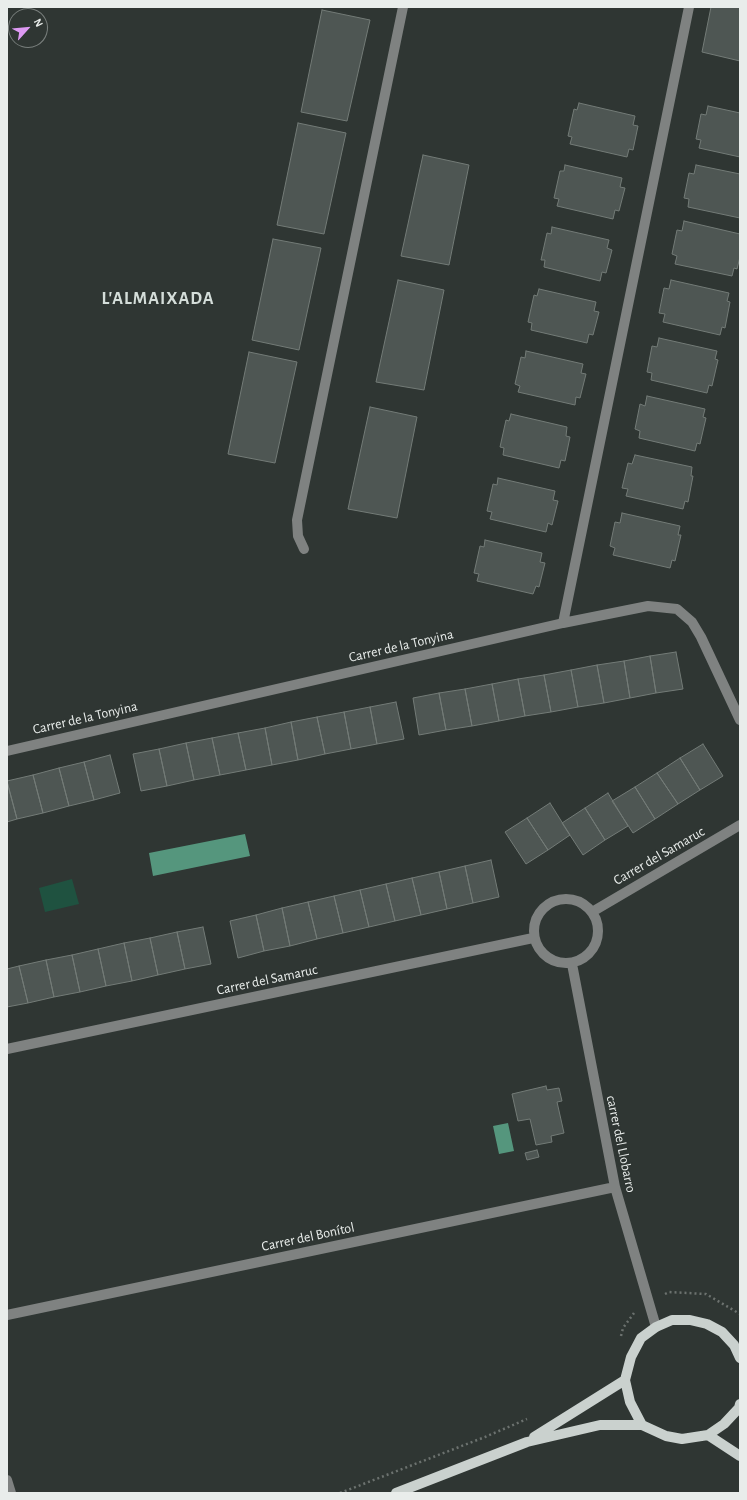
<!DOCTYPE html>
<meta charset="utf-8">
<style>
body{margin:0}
#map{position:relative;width:747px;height:1500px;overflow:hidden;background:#2f3633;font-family:"Alegreya Sans",sans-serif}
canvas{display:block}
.frame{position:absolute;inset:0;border:8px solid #e9edeb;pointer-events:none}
.north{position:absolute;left:8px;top:8px;width:40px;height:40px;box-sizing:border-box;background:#2f3633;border:1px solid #797f7d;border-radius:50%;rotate:63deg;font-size:11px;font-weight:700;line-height:16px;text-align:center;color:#e9edeb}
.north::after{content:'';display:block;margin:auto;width:14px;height:18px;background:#dd99f3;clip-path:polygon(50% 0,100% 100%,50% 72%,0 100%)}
</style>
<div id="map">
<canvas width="747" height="1500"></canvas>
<div class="frame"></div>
<div class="north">N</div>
</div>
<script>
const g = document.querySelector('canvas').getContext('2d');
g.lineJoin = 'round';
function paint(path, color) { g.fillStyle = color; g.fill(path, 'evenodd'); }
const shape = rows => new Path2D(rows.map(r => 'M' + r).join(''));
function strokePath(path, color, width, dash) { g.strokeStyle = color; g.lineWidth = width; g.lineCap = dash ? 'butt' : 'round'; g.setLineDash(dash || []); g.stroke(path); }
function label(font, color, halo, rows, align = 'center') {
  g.font = font + ' "Alegreya Sans",sans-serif'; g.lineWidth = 3; g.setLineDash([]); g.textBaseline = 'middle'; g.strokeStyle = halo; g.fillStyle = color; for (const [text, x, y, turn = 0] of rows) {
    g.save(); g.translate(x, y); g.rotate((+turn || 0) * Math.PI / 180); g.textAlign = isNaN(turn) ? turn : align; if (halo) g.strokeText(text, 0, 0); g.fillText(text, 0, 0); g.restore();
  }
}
const green = shape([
 [72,879,79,904,45,912,39,888]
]);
const water = shape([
 [245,834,250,856,153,876,149,853],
 [508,1123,514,1151,499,1154,493,1126]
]);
const building = shape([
 [711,7,740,7,740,61,702,52,711,7],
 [322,10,370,20,347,121,301,112,322,10],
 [579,103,635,116,633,125,638,126,633,150,629,149,627,157,570,144,572,137,568,136,574,109,577,110,579,103],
 [708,106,740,113,740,157,699,148,701,140,696,139,701,114,706,115,708,106],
 [298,123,346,133,324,234,277,225,298,123],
 [423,155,469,165,449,265,401,256,423,155],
 [565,165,622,178,620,187,625,188,619,211,615,210,613,219,557,206,559,199,554,198,560,171,564,171,565,165],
 [696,165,740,174,740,218,688,207,689,199,684,198,689,173,694,174,696,165],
 [684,221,740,234,740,257,737,269,734,268,732,276,675,264,677,256,672,254,677,230,682,231,684,221],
 [552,227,609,240,607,248,612,250,606,273,602,272,600,281,544,267,545,260,541,260,547,233,551,234,552,227],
 [273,239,321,248,299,350,252,340,273,239],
 [398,280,444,290,424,390,376,382,398,280],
 [671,280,729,293,727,301,730,302,725,328,722,327,720,335,663,322,665,314,659,313,664,288,669,289,671,280],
 [539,289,596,302,594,311,599,312,593,335,589,334,587,343,531,330,532,323,528,322,534,295,537,296,539,289],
 [659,338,717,351,715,359,718,360,712,386,709,385,707,393,651,380,652,373,647,372,652,346,657,347,659,338],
 [526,351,583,364,581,373,586,374,580,398,576,397,575,405,518,392,520,386,515,384,521,357,525,358,526,351],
 [249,352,297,362,275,463,228,454,249,352],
 [647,396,705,409,703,417,706,418,700,444,697,443,695,451,639,438,640,431,635,429,640,404,645,406,647,396],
 [370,407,417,417,397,518,348,509,370,407],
 [511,414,567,427,566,436,570,437,565,461,561,460,559,468,503,455,504,448,500,447,506,420,509,421,511,414],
 [635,455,692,467,691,476,693,476,688,502,685,501,683,509,626,496,628,489,622,488,628,463,632,464,635,455],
 [498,478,555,491,553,500,558,501,552,525,548,523,546,532,490,519,492,512,487,511,493,484,497,485,498,478],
 [622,513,680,526,678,535,681,535,675,561,672,560,670,568,613,555,615,548,610,546,615,522,620,523,622,513],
 [485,540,542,553,540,562,545,563,539,587,536,586,533,594,477,581,479,574,474,573,480,546,484,547,485,540],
 [676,652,683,689,656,693,650,656,676,652],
 [650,656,656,693,630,698,624,661,650,656],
 [624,661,630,698,604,703,597,665,624,661],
 [597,665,604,703,578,707,571,670,597,665],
 [571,670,578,707,551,712,544,675,571,670],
 [544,675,551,712,525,716,518,679,544,675],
 [518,679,525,716,499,721,492,684,518,679],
 [492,684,499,721,472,726,465,689,492,684],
 [465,689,472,726,446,730,439,693,465,689],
 [439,693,446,730,419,735,413,698,439,693],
 [396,702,404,739,377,744,370,707,396,702],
 [370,707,377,744,351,749,344,712,370,707],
 [344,712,351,749,325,754,317,717,344,712],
 [317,717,325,754,298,760,291,722,317,717],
 [291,722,298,760,272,765,265,728,291,722],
 [265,728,272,765,246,770,238,733,265,728],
 [238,733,246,770,220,775,212,738,238,733],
 [212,738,220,775,194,780,186,743,212,738],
 [186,743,194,780,167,786,159,749,186,743],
 [703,744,723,776,700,790,680,758,703,744],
 [159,749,167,786,141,791,133,754,159,749],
 [110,755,120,793,94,800,84,762,110,755],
 [680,758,700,790,678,804,657,773,680,758],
 [84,762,94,800,69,806,59,768,84,762],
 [59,768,69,806,43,813,33,775,59,768],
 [657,773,678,804,655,819,635,787,657,773],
 [33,775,43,813,17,819,7,781,33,775],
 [7,782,17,819,7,822,7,782],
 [635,787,655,819,633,833,612,801,635,787],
 [608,793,628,826,605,840,585,808,608,793],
 [550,803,570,835,548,850,527,818,550,803],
 [585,808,605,840,583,855,562,823,585,808],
 [527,818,548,850,526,864,505,832,527,818],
 [491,860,499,897,473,903,465,866,491,860],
 [465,866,473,903,447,909,439,872,465,866],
 [439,872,447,909,421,915,412,878,439,872],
 [412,878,421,915,395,921,386,884,412,878],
 [386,884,395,921,369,927,360,890,386,884],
 [360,890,369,927,343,933,334,896,360,890],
 [334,896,343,933,317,939,308,902,334,896],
 [308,902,317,939,290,946,282,908,308,902],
 [282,908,290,946,264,951,256,915,282,908],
 [256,915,264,951,238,958,230,921,256,915],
 [203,927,211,964,185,969,177,932,203,927],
 [177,932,185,969,158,975,150,938,177,932],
 [150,938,158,975,132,981,124,943,150,938],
 [124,943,132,981,106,986,98,949,124,943],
 [98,949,106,986,80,992,72,955,98,949],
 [72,955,80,992,54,997,46,960,72,955],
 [46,960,54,997,28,1003,19,966,46,960],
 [19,966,28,1003,7,1007,7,969,19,966],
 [546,1086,547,1090,559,1088,562,1101,557,1102,564,1133,551,1136,552,1142,536,1145,530,1119,518,1121,512,1094,546,1086],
 [537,1150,539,1157,527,1160,525,1153,537,1150]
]);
const path = shape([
 [665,1294,669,1292,706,1294,740,1314],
 [621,1336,623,1328,634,1313],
 [340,1493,485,1437,527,1419]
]);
const minor = shape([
 [304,549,298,536,297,520,403,7],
 [563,623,689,7],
 [7,751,563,623,648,606,677,609,692,622,701,637,740,720],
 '534 931a32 32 0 1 1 64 0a32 32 0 1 1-64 0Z',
 [592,912,740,825],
 [572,964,615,1187,656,1327],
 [7,1049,533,938],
 [7,1315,615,1187],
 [7,1480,11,1493]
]);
const major = shape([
 [740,1358,734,1345,722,1332,707,1324,690,1320,672,1320,656,1327,641,1338,631,1357,625,1380,630,1402,642,1425,666,1436,682,1439,708,1435,724,1424,739,1408,740,1404],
 [708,1435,740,1456],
 [534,1437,625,1380],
 [396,1493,527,1442,600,1425,642,1425]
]);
const streetNames = [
 ["Carrer de la Tonyina",401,646,-13],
 ["Carrer de la Tonyina",85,718,-13],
 ["Carrer del Samaruc",659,856,-30],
 ["Carrer del Samaruc",267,980,-12],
 ["carrer del Llobarro",621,1144,78],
 ["Carrer del Bonítol",308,1237,-12]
];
const districtNames = [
 ["L'ALMAIXADA",158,299]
];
paint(green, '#1f5240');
paint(water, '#55967d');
paint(building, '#4e5653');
strokePath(building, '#737b77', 1);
strokePath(path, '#6c726f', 2.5, [2, 3]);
strokePath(minor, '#7f8281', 10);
strokePath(major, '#cad1ce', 10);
label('14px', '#e9edeb', '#2f3633', streetNames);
g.letterSpacing = '1px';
label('bold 18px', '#d4ddd9', '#2f3633', districtNames);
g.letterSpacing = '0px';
</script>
